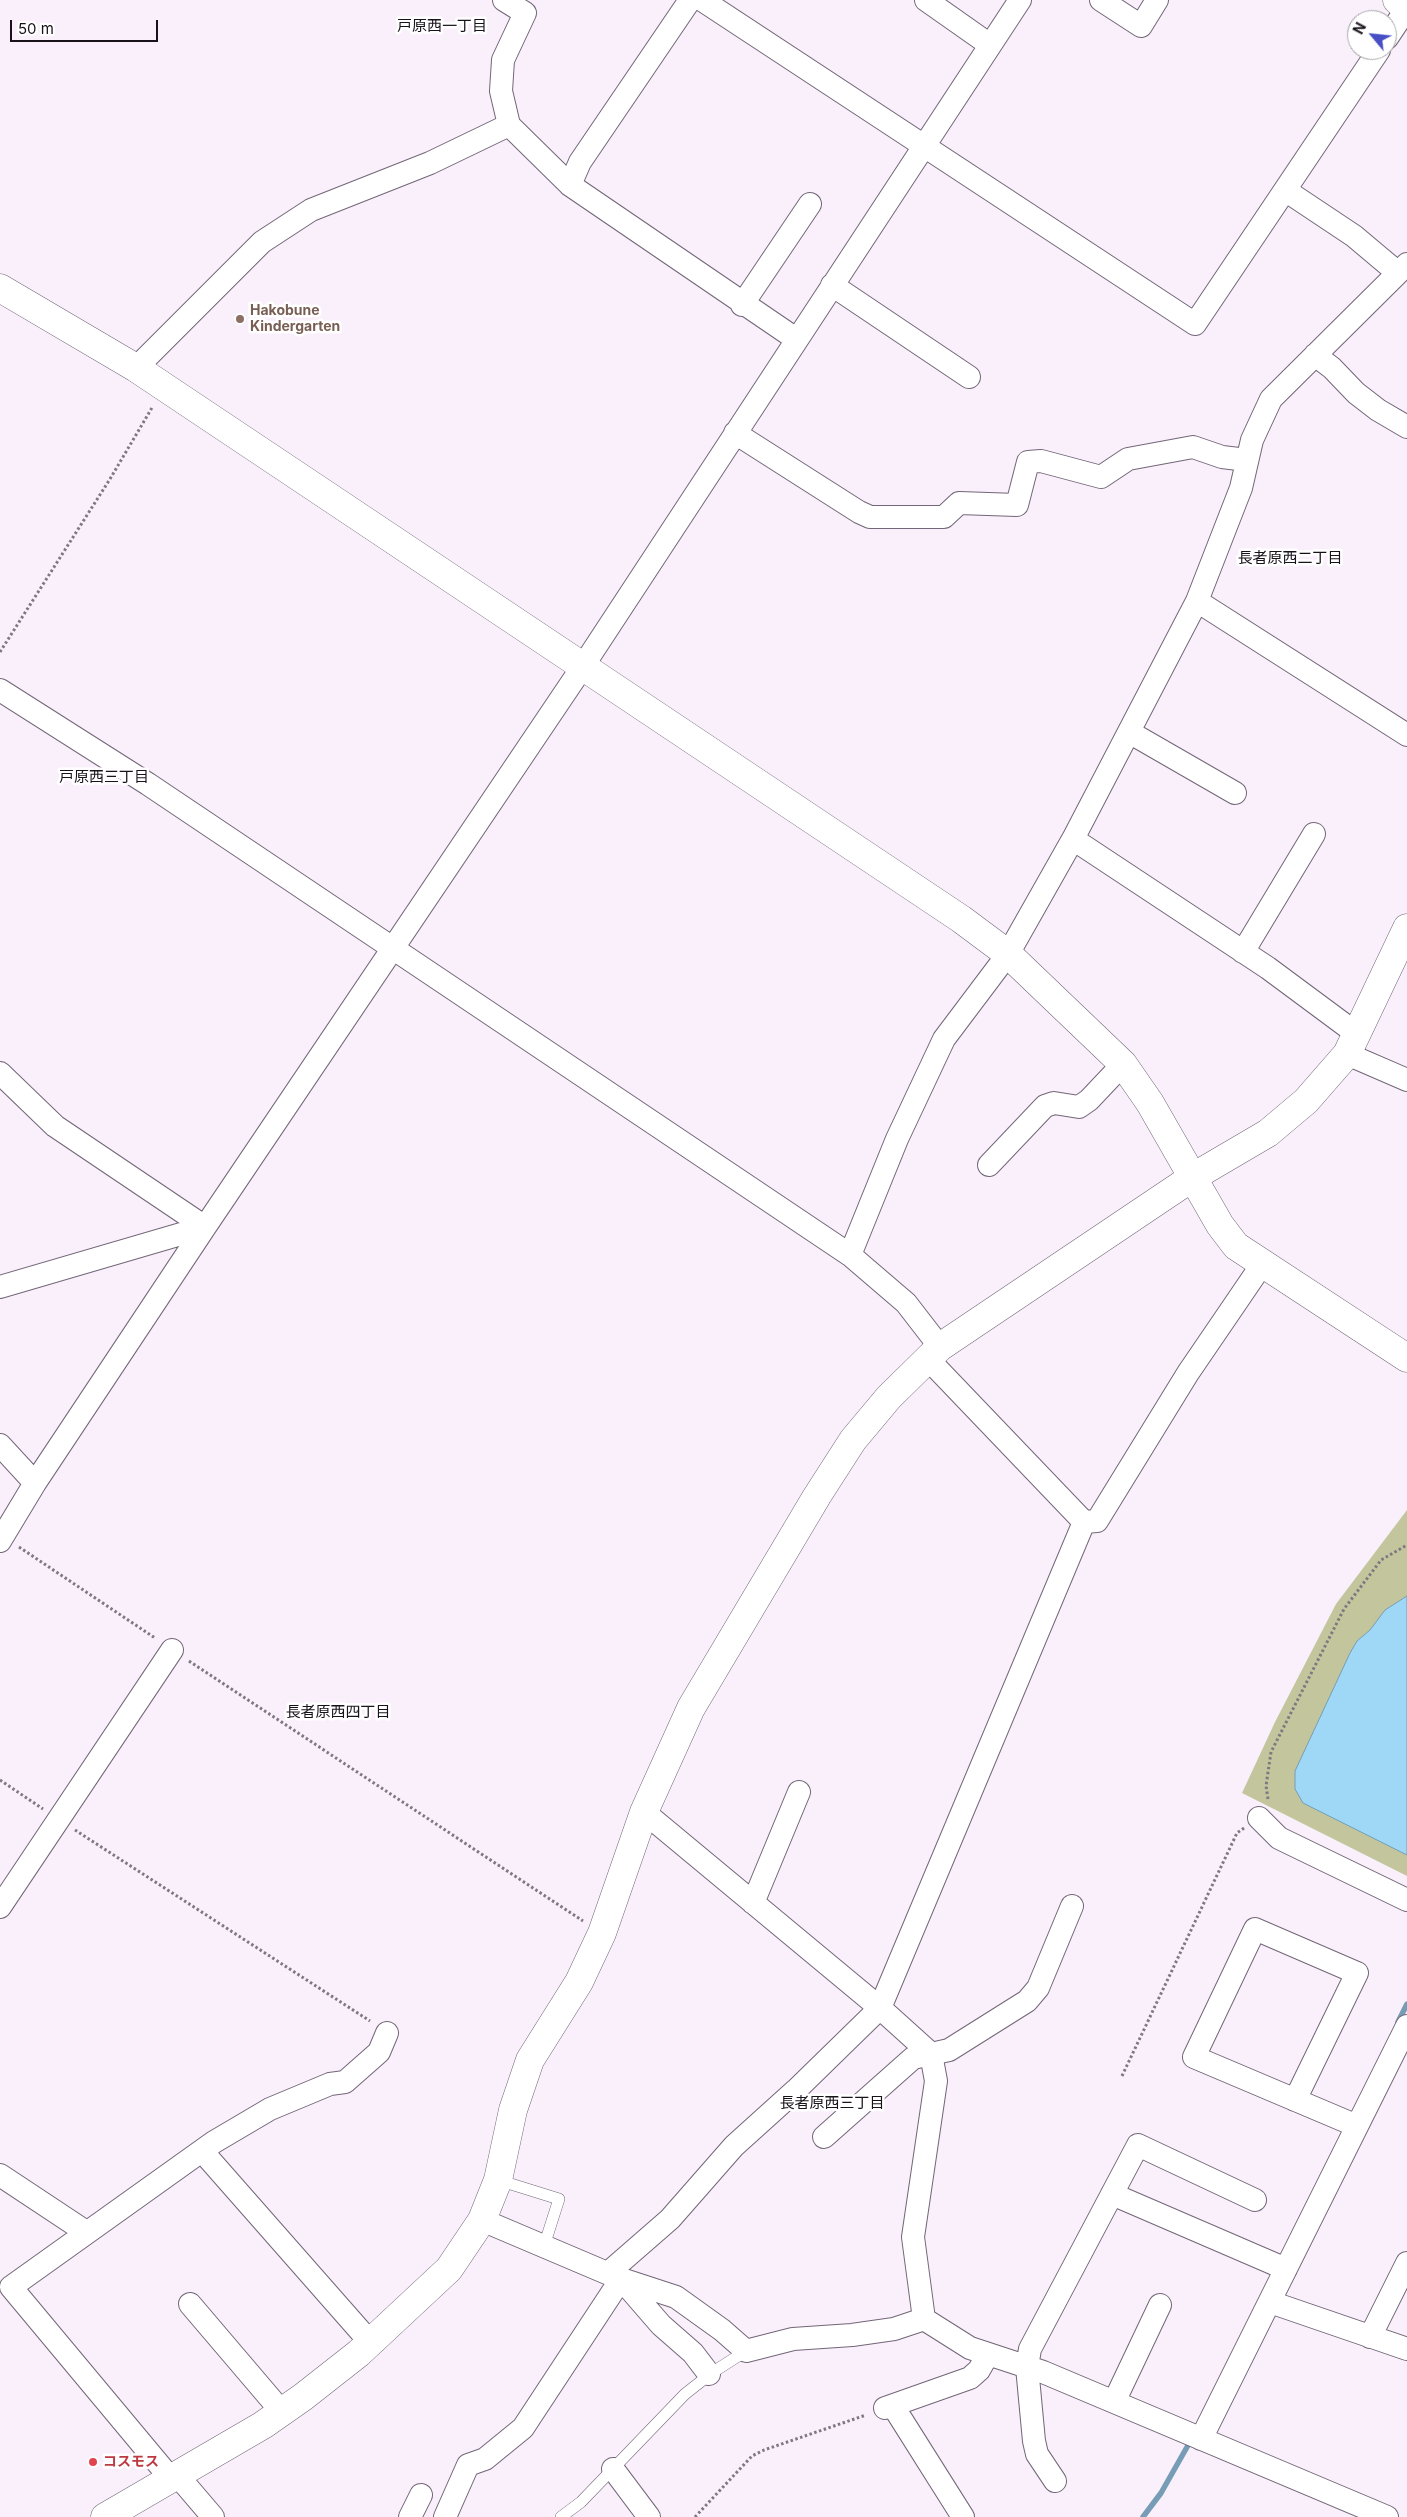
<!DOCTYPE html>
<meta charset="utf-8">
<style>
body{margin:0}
#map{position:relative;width:1407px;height:2517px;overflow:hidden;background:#f9f0fc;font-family:Inter,sans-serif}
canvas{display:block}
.north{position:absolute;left:1347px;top:10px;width:50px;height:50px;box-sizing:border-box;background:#fff;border:1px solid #a3a1a3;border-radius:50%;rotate:298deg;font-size:14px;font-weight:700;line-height:20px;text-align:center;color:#18131a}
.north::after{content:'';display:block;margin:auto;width:18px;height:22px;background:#484fc5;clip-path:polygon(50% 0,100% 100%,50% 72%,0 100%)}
.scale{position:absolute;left:10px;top:20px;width:148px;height:22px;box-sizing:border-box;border:2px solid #18131a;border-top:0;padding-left:6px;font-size:15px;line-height:18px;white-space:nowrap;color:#18131a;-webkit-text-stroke:4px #fff;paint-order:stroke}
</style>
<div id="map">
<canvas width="1407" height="2517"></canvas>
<div class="north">N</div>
<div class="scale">50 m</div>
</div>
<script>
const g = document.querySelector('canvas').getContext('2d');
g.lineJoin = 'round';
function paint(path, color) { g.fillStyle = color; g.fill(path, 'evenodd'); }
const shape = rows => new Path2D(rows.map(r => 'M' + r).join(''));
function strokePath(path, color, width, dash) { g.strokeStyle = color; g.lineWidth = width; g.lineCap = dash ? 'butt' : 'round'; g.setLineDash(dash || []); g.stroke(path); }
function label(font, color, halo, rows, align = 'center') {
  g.font = font + ' Inter,"Noto Sans JP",sans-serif'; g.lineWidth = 5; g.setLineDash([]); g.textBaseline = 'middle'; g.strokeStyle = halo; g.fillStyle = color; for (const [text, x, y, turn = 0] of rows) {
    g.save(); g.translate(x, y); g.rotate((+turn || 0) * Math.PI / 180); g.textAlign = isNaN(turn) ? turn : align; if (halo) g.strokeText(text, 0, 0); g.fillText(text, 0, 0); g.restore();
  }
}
const green = shape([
 [1407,1510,1407,1876,1242,1793,1275,1722,1336,1604]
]);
const water = shape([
 [1407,1596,1407,1855,1303,1803,1295,1789,1295,1771,1350,1653,1357,1641,1370,1630,1385,1610,1407,1596]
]);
const stream = shape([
 [1398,2022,1407,2004],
 [1143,2517,1161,2493,1191,2440]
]);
const path = shape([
 [0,652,110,479,153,406],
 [19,1547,155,1638],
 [189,1661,583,1921],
 [0,1780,43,1809],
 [1268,1799,1266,1786,1271,1752,1344,1609,1381,1560,1407,1545],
 [75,1830,370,2021],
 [1122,2076,1237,1833,1244,1828],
 [695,2517,752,2456,764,2450,866,2415]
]);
const lane = shape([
 [498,2180,559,2199,544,2246],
 [561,2517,581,2502,685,2394,713,2372,746,2351]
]);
const street = shape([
 [504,0,525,13,503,60,501,91,509,125,570,185,796,339],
 [702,0,1195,324,1379,50],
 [926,0,990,45],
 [1101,0,1141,26,1157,0],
 [1387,38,1407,8],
 [570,185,580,162,690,0],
 [1285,190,1354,236,1398,273],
 [832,285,969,377],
 [742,305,810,204],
 [1315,355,1332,368,1356,393,1378,410,1407,427],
 [136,368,262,242,311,210,430,163,509,125],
 [735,433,859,512,870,517,944,517,959,503,1017,505,1028,462,1041,461,1101,477,1128,459,1193,447,1222,457,1247,460],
 [1197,601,1407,735],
 [0,690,148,784,850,1255,906,1303,940,1347],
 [1129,732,1235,793],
 [1073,839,1268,968,1357,1034],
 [1243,952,1314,834],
 [1347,1054,1407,1080],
 [0,1073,55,1126,205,1227],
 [989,1165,1045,1106,1054,1103,1079,1107,1089,1100,1123,1064],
 [850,1255,897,1139,944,1039,1008,954,1073,839,1197,601,1241,488,1252,440,1271,399,1407,264],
 [0,1287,205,1227],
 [928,1359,1084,1522],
 [0,1445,35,1483],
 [1084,1522,1097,1521,1188,1373,1263,1263],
 [0,1541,35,1483,205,1227,583,666,1020,0],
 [644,1812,880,2008,931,2054,936,2081,913,2237,924,2319],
 [1259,1818,1279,1838,1407,1900],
 [753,1903,799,1792],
 [0,1907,172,1650],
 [1295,2100,1357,1973,1255,1929,1194,2057,1357,2126],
 [824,2137,913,2058,949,2050,1027,2001,1038,1988,1072,1906],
 [202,2151,370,2342],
 [0,2175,86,2232],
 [1112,2194,1286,2269],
 [482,2220,621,2279,676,2297,722,2330,746,2351,793,2339,852,2335,894,2329,924,2319,970,2348,1043,2372,1387,2517],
 [608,2273,670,2219,734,2146,796,2090,880,2008,1084,1522],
 [622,2280,661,2325,693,2353,709,2374],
 [1270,2302,1407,2349],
 [190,2304,282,2412],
 [1370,2337,1407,2263],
 [1114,2402,1160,2305],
 [893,2406,963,2517],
 [885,2408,970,2378,979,2370,988,2354],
 [1201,2439,1407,2026],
 [613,2469,649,2517],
 [178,2476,213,2517],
 [172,2480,11,2287,214,2142,270,2109,330,2084,345,2082,379,2052,387,2033],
 [1055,2481,1037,2454,1034,2441,1027,2367,1030,2349,1138,2145,1255,2200],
 [410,2517,421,2495],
 [445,2517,468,2465,485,2459,523,2428,621,2279]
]);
const secondary = shape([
 [1397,0,1407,9],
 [0,288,136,368,961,919,1008,954,1123,1064,1150,1103,1220,1225,1236,1246,1407,1358],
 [105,2517,263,2425,303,2397,359,2353,449,2269,482,2220,498,2180,513,2110,530,2060,579,1982,602,1933,644,1812,691,1708,817,1496,853,1440,889,1397,940,1347,1193,1177,1268,1133,1306,1101,1347,1054,1407,928]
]);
const markers = [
 [240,319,5,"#8d6e63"],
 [93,2462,5,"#e0444e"]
];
const educationNames = [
 ["Hakobune",250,311],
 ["Kindergarten",250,327]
];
const healthNames = [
 ["コスモス",103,2462]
];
const neighbourhoodNames = [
 ["戸原西一丁目",442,26],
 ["長者原西二丁目",1290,558],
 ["戸原西三丁目",104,777],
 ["長者原西四丁目",338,1712],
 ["長者原西三丁目",832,2103]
];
paint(green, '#c3c69d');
paint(water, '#9fd8f7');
strokePath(water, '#769db5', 1);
strokePath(stream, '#769db5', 5.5);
strokePath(lane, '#736678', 12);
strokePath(street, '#736678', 24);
strokePath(secondary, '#736678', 29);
strokePath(path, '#7e7881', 3, [2.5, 2.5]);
strokePath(lane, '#fff', 11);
strokePath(street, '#fff', 22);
strokePath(secondary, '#fff', 28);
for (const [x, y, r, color] of markers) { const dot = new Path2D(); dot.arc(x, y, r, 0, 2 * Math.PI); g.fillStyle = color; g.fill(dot); strokePath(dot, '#fff', 2); }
label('bold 14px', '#785e54', '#fff', educationNames, 'left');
label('bold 14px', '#be3a42', '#fff', healthNames, 'left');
label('15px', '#18131a', '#fff', neighbourhoodNames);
</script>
